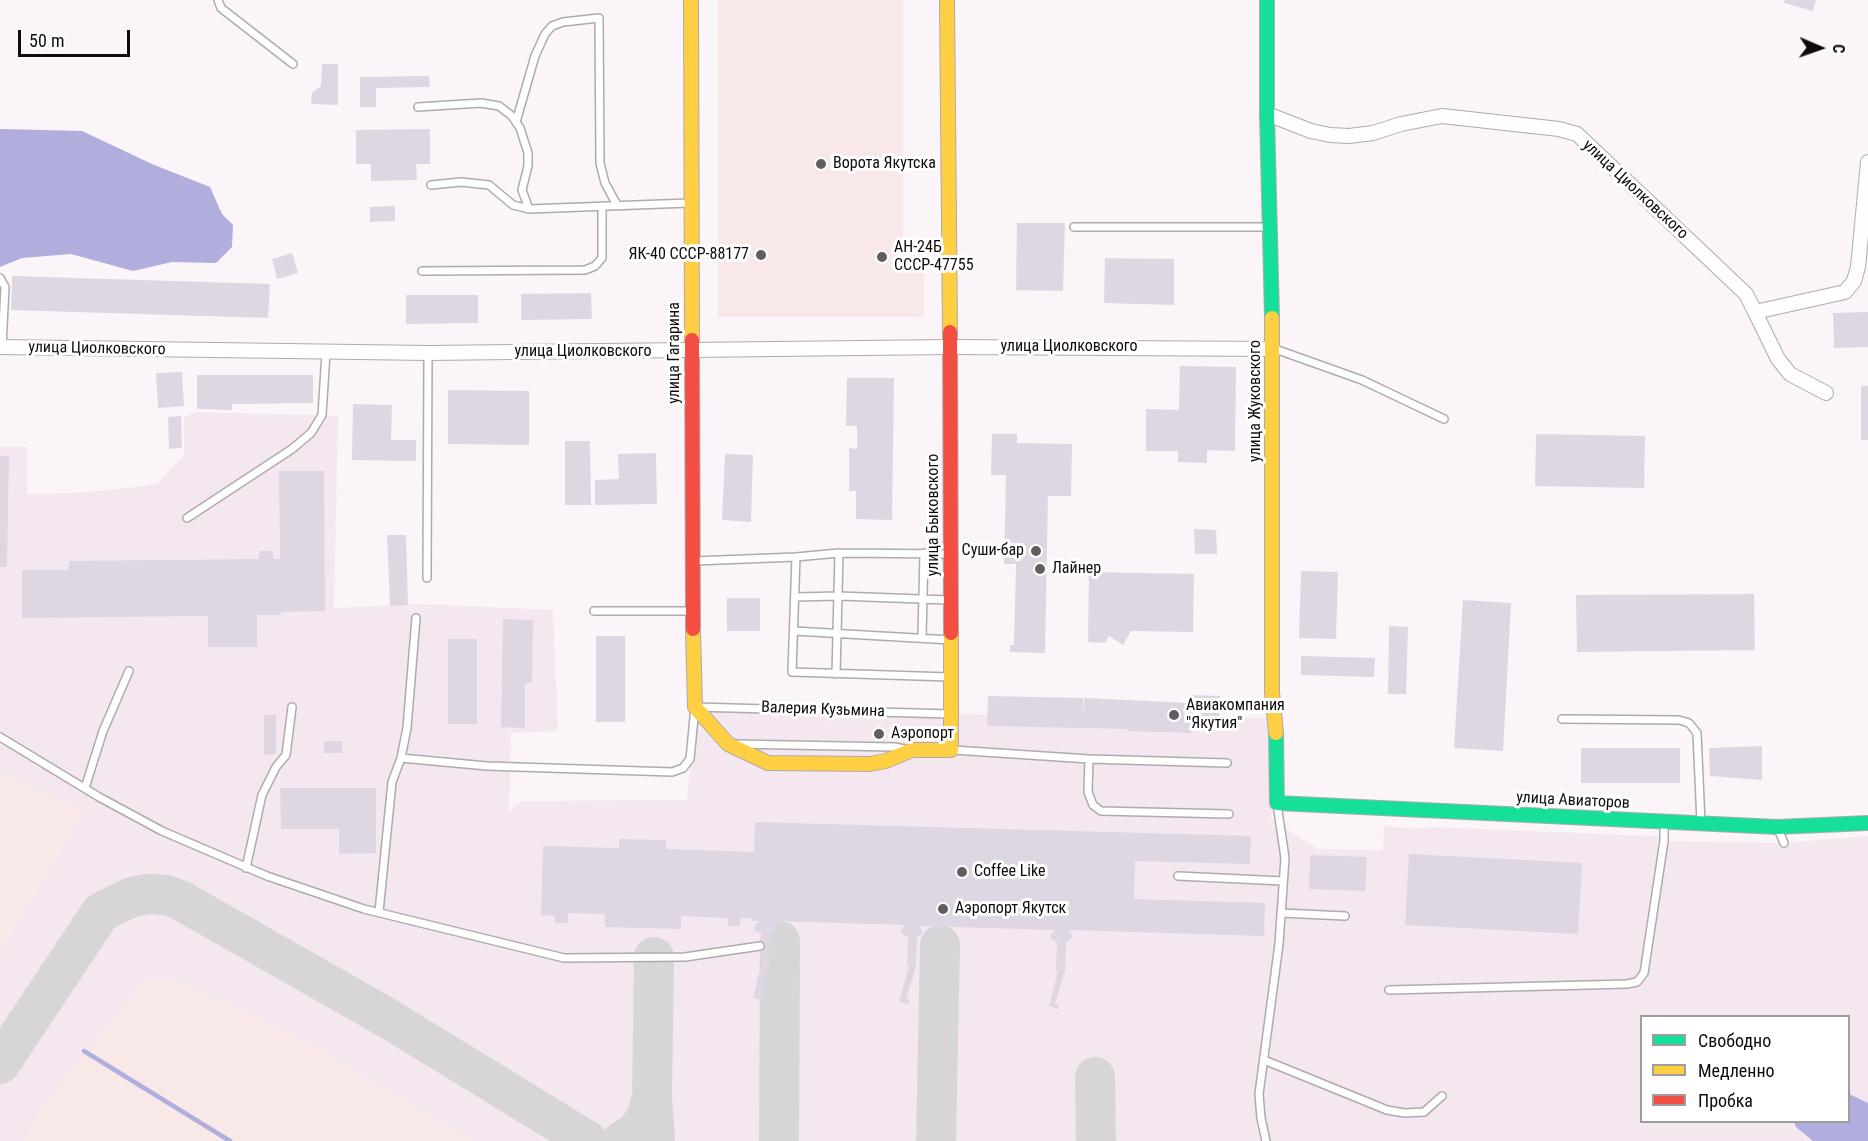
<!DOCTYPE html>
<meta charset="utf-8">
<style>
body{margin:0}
#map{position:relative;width:1868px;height:1141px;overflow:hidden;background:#fbf5f9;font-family:"Roboto Condensed",sans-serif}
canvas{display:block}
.legend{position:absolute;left:1640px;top:1015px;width:210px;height:108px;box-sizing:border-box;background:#fff;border:2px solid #9f9d9e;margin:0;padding:8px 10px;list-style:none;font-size:18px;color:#0e0a0d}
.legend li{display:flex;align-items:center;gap:12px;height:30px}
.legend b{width:30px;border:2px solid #9f9d9e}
.north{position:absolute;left:1790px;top:18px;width:60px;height:60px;-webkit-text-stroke:4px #fff;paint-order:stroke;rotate:92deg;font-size:16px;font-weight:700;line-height:24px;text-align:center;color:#0e0a0d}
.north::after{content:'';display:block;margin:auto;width:21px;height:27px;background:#0e0a0d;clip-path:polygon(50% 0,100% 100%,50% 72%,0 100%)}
.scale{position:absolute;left:18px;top:30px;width:112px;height:27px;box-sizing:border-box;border:3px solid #0e0a0d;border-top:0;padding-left:8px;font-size:18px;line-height:21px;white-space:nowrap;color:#0e0a0d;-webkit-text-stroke:4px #fff;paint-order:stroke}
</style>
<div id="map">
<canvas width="1868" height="1141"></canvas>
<ul class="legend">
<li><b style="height:8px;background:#16e098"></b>Свободно</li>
<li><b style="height:8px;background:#ffcf43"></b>Медленно</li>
<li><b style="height:8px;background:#f24e42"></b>Пробка</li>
</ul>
<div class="north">С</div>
<div class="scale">50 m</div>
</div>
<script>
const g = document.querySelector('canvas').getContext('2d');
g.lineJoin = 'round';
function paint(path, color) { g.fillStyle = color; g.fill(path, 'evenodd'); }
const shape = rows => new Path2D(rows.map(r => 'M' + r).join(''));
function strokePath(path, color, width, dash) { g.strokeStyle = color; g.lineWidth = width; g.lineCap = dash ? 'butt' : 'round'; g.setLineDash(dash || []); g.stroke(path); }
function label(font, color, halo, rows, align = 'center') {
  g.font = font + ' "Roboto Condensed",sans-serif'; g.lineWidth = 6; g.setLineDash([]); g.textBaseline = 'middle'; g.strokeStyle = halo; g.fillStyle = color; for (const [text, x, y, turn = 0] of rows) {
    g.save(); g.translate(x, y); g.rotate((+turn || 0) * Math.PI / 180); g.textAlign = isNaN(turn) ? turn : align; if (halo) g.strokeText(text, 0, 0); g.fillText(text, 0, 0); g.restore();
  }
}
const built = shape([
 [196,412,338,416,334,608,419,604,553,610,558,731,511,733,509,811,521,801,687,800,695,707,940,714,1273,718,1271,819,1318,849,1383,850,1384,826,1415,829,1430,827,1655,836,1664,841,1784,843,1868,836,1868,1141,0,1141,0,447,27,447,27,494,78,493,144,486,157,484,184,455,184,417],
 [1642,1016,1848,1016,1848,1122,1642,1122]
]);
const green = shape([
 [718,0,903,0,903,244,924,245,924,317,718,317],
 [0,771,85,812,0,953],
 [153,977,180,981,313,1045,474,1141,26,1141,29,1128,44,1103,141,984]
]);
const water = shape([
 [0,129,82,131,152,164,210,187,222,214,233,225,232,247,216,263,172,262,133,271,71,254,22,258,0,267],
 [1849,1094,1868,1103,1868,1141,1813,1141,1796,1127,1794,1122,1848,1122]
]);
const stream = shape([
 [84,1051,230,1141]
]);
const taxiway = shape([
 [654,957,652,1098,655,1141],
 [0,1064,101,912,132,897,148,894,166,895,180,900,389,1019,588,1141],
 [1095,1077,1096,1141],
 [622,1141,635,1133,646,1118,652,1098],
 [779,1141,780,941],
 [936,1141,940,945]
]);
const building = shape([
 [1785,0,1816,0,1813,11,1784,3],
 [322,64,338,64,338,105,311,104,312,93,321,86],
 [429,76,430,87,376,88,376,107,360,107,360,77],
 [430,129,430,164,416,164,417,180,371,181,371,164,356,164,356,130],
 [395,206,395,221,370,222,370,207],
 [1017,223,1065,223,1063,291,1016,290],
 [292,253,298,273,277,279,272,259],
 [1105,258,1174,259,1174,305,1104,303],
 [12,276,270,284,268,318,11,310],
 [591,293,592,319,521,320,521,294],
 [406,295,478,295,478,323,406,324],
 [1868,312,1868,347,1834,348,1833,313],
 [1180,366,1236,367,1235,451,1207,450,1207,463,1178,462,1178,451,1146,451,1146,409,1179,410],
 [182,372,184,406,158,408,156,373],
 [197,375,313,375,313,403,232,404,232,410,197,409],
 [847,378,894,378,892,520,856,519,856,491,849,491,849,448,857,449,857,426,846,426],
 [1861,386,1868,386,1868,440,1861,440],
 [448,390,529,391,529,445,448,444],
 [353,404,392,405,391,440,416,440,416,461,352,460],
 [181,416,182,448,169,449,168,417],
 [992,434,1017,434,1017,443,1072,444,1071,496,1048,496,1045,653,1010,652,1010,645,1014,645,1016,564,1004,564,1006,475,991,475],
 [1536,434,1645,436,1644,488,1535,486],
 [565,441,590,441,591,505,565,505],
 [656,453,657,504,595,505,595,480,619,479,618,454],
 [725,454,753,455,751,522,722,520],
 [0,456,9,456,7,567,0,567],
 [279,471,324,471,325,611,280,612,281,615,257,615,257,647,208,647,208,616,22,618,22,570,69,570,69,561,259,559,259,551,273,551,273,559,280,559],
 [1194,529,1216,530,1217,554,1195,554],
 [387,535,406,535,408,605,390,606],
 [1301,571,1338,572,1336,639,1299,638],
 [1089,572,1194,574,1193,632,1131,631,1123,645,1109,636,1105,643,1088,642],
 [1754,594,1755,650,1577,652,1576,595],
 [727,598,760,598,760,631,727,631],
 [1463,600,1511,603,1503,751,1454,748],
 [503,619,533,620,532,683,525,683,525,728,501,727],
 [1389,626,1408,627,1406,694,1388,694],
 [596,636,625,636,625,722,596,722],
 [448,639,477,639,477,724,448,724],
 [1301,656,1375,658,1374,677,1301,675],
 [1191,695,1220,696,1219,727,1193,726,1192,733,1128,731,1128,729,987,726,988,696,1083,698,1084,717,1084,698,1191,703],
 [264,715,276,715,276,754,264,755],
 [324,741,342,741,342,753,324,753],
 [1762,746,1762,780,1710,776,1709,748],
 [1581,748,1680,748,1680,783,1581,783],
 [280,788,376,788,376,853,339,854,339,829,281,829],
 [755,822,1251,836,1250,864,1135,861,1134,899,1265,903,1264,936,1069,930,1072,936,1071,940,1066,942,1065,971,1055,1004,1059,1005,1058,1009,1049,1006,1058,971,1056,971,1057,942,1051,939,1050,936,1055,930,919,926,923,931,921,935,917,937,916,967,906,999,910,1000,909,1004,899,1002,909,966,907,966,908,937,905,937,901,931,905,925,773,921,776,928,775,932,770,933,769,963,759,995,763,996,762,1000,753,998,762,962,760,962,761,933,755,931,754,927,759,921,752,921,752,918,741,918,740,926,728,926,728,918,681,916,681,929,605,927,605,914,568,913,568,923,555,923,555,916,541,915,543,846,619,848,619,839,666,840,666,849,754,852],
 [1409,854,1582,863,1578,934,1405,925],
 [1310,855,1367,857,1365,891,1309,889]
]);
const lane = shape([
 [218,0,221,8,293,64],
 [418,107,481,103,499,106,512,116,520,128,528,153,528,166,522,190,529,209],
 [516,122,535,56,545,34,552,26,563,22,599,18,600,163,605,183,617,205],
 [431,185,461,182,489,185,513,205,529,209,689,203],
 [1074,227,1269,227],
 [422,271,585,270,595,266,602,258,602,206],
 [0,278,5,287,2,347],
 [1275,349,1362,380,1444,419],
 [187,518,292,449,311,433,322,415,326,353],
 [796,557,792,672,950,677],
 [694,561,796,557,839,553,952,554],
 [427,578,428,353],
 [796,597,839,596,948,600],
 [594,611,690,611],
 [794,631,951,640],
 [922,637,924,553],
 [836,674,839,553],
 [1562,719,1679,720,1689,723,1697,733,1701,823],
 [0,737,99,797,162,831,267,876,364,909,564,958,685,957,760,946],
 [736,744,894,747,905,749],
 [953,750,1089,759,1227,763],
 [401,758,487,766,672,772,683,768,690,759,695,707,951,714],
 [1089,759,1088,792,1093,805,1101,811,1229,814],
 [85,788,103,731,129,671],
 [1778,829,1784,843],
 [246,868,262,795,276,767,286,755,292,707],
 [1178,876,1283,881],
 [379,912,392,782,401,758,407,728,416,618],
 [1281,913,1345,916],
 [1389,990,1627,984,1637,982,1644,973,1664,841,1664,822],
 [1264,1060,1387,1110,1405,1113,1424,1112,1442,1096],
 [1266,1141,1261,1118,1259,1094,1279,944,1285,858,1277,804]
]);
const street = shape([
 [1267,114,1311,131,1330,135,1349,136,1373,133,1401,124,1442,116,1559,129,1577,134,1746,294,1755,312,1845,292,1854,281,1858,267,1868,162],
 [1755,312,1778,359,1790,374,1826,393],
 [0,347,428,353,949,347,1273,349]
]);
const fast = shape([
 [1267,0,1267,114,1272,318],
 [1276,733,1277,803,1777,827,1868,823]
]);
const slow = shape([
 [691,0,692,340],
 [947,0,950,332],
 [1272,318,1272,692,1276,733],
 [693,629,695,707,728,744,768,763,870,764,886,761,912,750,951,750,951,633]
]);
const jam = shape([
 [950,332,951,633],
 [692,340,693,629]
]);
const markers = [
 [821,164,6,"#615c60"],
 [761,255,6,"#615c60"],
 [882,257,6,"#615c60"],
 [1036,551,6,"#615c60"],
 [1040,569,6,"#615c60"],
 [1174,715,6,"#615c60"],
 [879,734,6,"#615c60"],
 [962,872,6,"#615c60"],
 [943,909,6,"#615c60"]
];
const poiNames = [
 ["Ворота Якутска",833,164],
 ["АН-24Б",894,248],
 ["СССР-47755",894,266],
 ["ЯК-40 СССР-88177",749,255,"right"],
 ["Суши-бар",1024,551,"right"],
 ["Лайнер",1052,569],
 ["Авиакомпания",1186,706],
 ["\"Якутия\"",1186,724],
 ["Аэропорт",891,734],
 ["Coffee Like",974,872],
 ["Аэропорт Якутск",955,909]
];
const streetNames = [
 ["улица Циолковского",1635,190,43],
 ["улица Циолковского",1069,347],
 ["улица Циолковского",97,349,1],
 ["улица Циолковского",583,352],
 ["улица Гагарина",675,353,-90],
 ["улица Жуковского",1256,401,-90],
 ["улица Быковского",934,515,-90],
 ["Валерия Кузьмина",823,710,2],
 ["улица Авиаторов",1573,801,3]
];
paint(built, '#f4e7f0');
paint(green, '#f9e8e8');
paint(water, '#afaedc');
strokePath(stream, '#afaedc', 4.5);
strokePath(taxiway, '#d8d5d8', 40);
paint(building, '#dfd6e4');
strokePath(lane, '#afaaae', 10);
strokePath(street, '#afaaae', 16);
strokePath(fast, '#afaaae', 16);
strokePath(slow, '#afaaae', 16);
strokePath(jam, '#afaaae', 16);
strokePath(lane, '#fefefe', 7);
strokePath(street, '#fefefe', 14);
strokePath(fast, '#16e098', 14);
strokePath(slow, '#ffcf43', 14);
strokePath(jam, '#f24e42', 14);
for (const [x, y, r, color] of markers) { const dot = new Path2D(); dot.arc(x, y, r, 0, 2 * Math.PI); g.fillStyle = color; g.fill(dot); strokePath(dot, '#fff', 2); }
label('16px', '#0e0a0d', '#fff', poiNames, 'left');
label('16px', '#0e0a0d', '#fff', streetNames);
</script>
